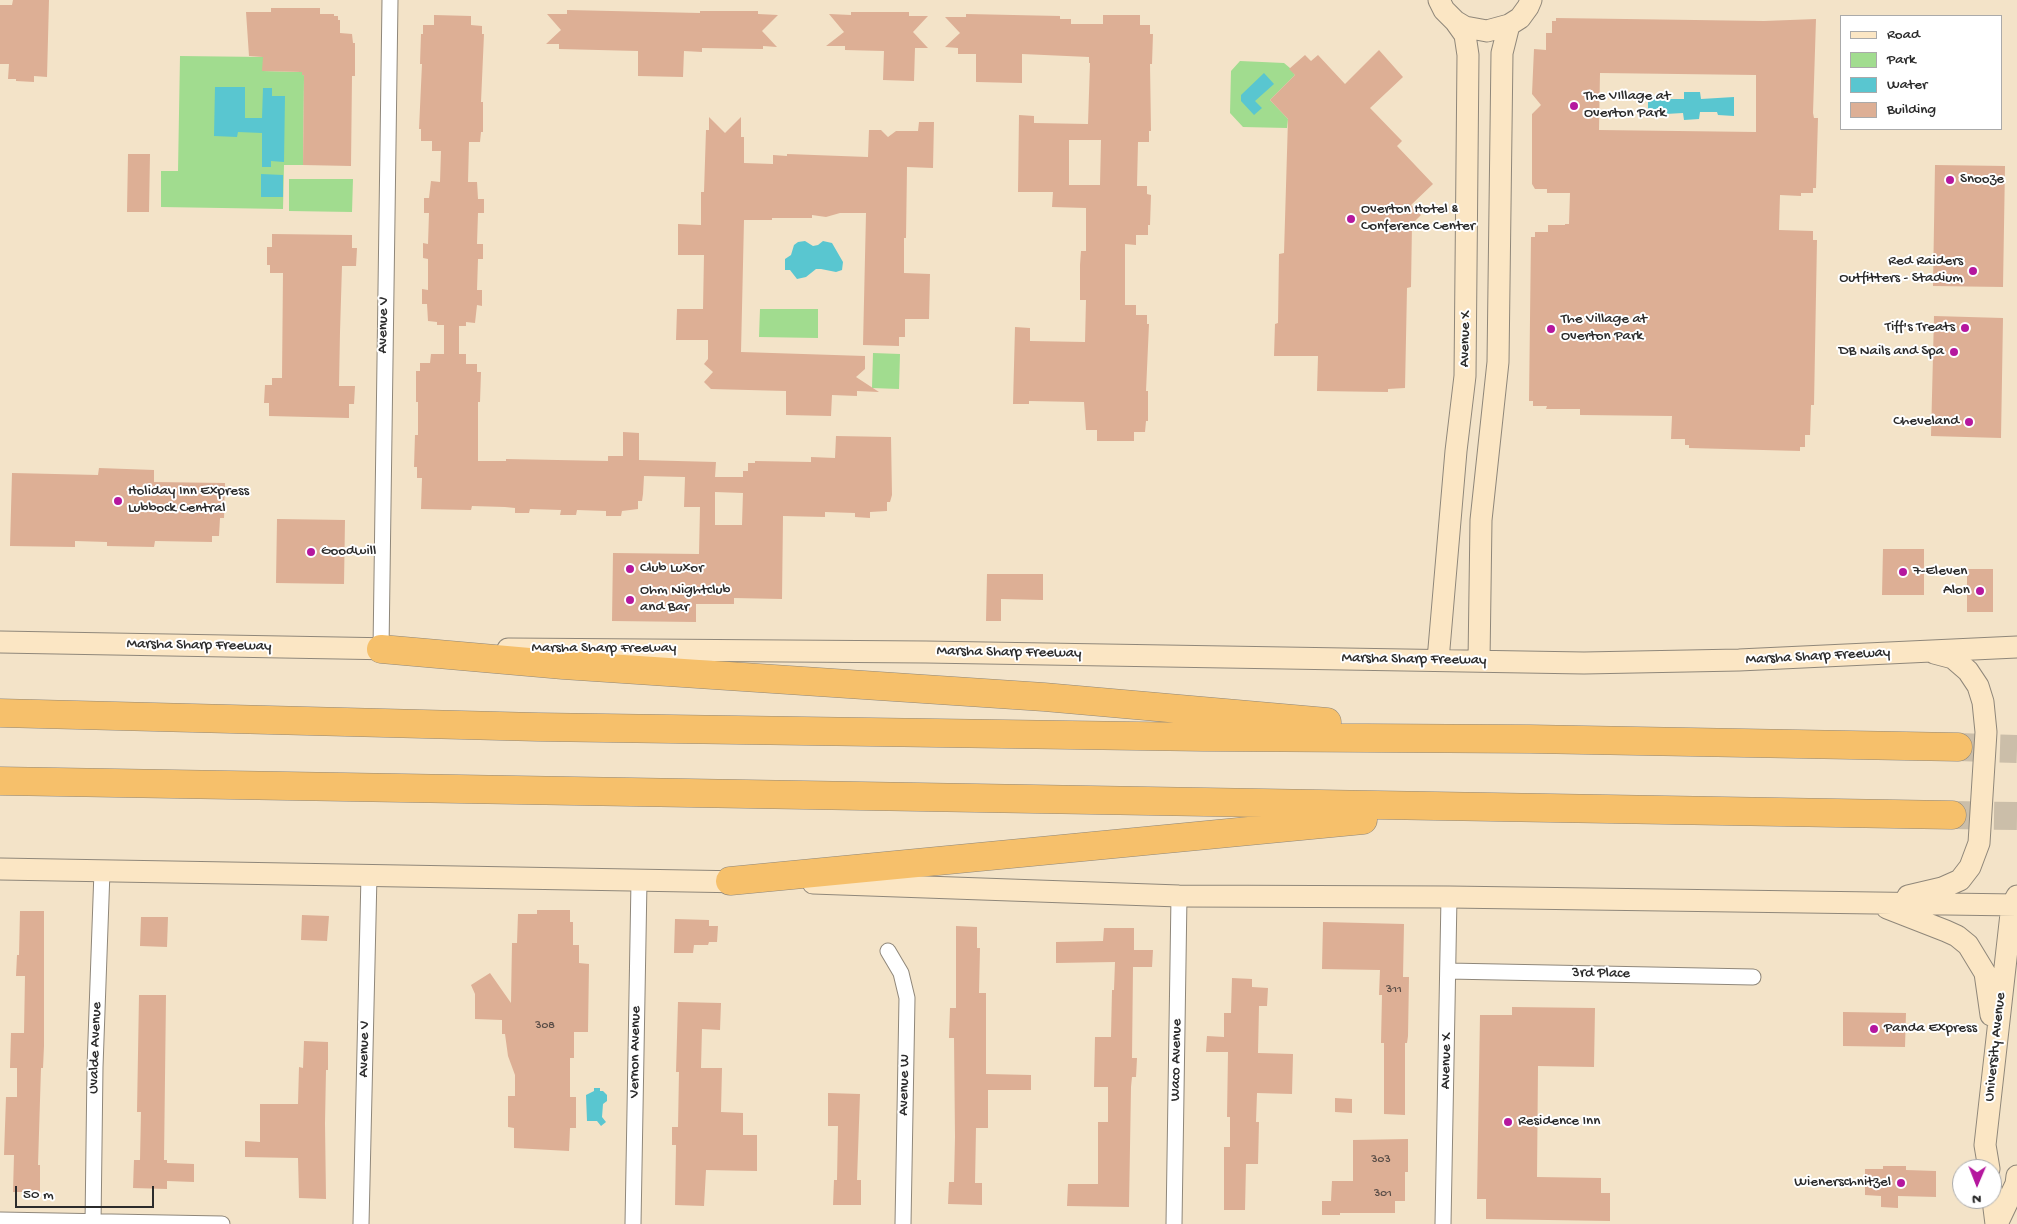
<!DOCTYPE html>
<style>
body{margin:0}
#map{position:relative;width:2017px;height:1224px;overflow:hidden;background:#f3e3c8;font-family:"Gochi Hand",sans-serif}
canvas{display:block}
.legend{position:absolute;left:1840px;top:15px;width:162px;height:115px;box-sizing:border-box;background:#fff;border:1px solid #aaa;margin:0;padding:6px 9px;list-style:none;font-size:15px;color:#2b2b2b}
.legend li{display:flex;align-items:center;gap:10px;height:25px}
.legend b{width:25px;border:1px solid #aaa}
.north{position:absolute;left:1952px;top:1159px;width:50px;height:50px;box-sizing:border-box;background:#fff;border:1px solid #aaa;border-radius:50%;rotate:181deg;font-size:14px;font-weight:700;line-height:20px;text-align:center;color:#2b2b2b}
.north::after{content:'';display:block;margin:auto;width:18px;height:22px;background:#b5179e;clip-path:polygon(50% 0,100% 100%,50% 72%,0 100%)}
.scale{position:absolute;left:15px;top:1186px;width:139px;height:22px;box-sizing:border-box;border:2px solid #2b2b2b;border-top:0;padding-left:6px;font-size:15px;line-height:18px;white-space:nowrap;color:#2b2b2b;-webkit-text-stroke:4px #fff;paint-order:stroke}
</style>
<div id="map">
<canvas width="2017" height="1224"></canvas>
<ul class="legend">
<li><b style="height:6px;background:#fbe6c4"></b>Road</li>
<li><b style="height:14px;background:#a1dc8f"></b>Park</li>
<li><b style="height:14px;background:#59c6d0"></b>Water</li>
<li><b style="height:14px;background:#ddaf95"></b>Building</li>
</ul>
<div class="north">N</div>
<div class="scale">50 m</div>
</div>
<script>
const g = document.querySelector('canvas').getContext('2d');
g.lineJoin = 'round';
function paint(path, color) { g.fillStyle = color; g.fill(path, 'evenodd'); }
const shape = rows => new Path2D(rows.map(r => 'M' + r).join(''));
function strokePath(path, color, width, dash) { g.strokeStyle = color; g.lineWidth = width; g.lineCap = dash ? 'butt' : 'round'; g.setLineDash(dash || []); g.stroke(path); }
function label(font, color, halo, rows, align = 'center') {
  g.font = font + ' "Gochi Hand",sans-serif'; g.lineWidth = 4; g.setLineDash([]); g.textBaseline = 'middle'; g.strokeStyle = halo; g.fillStyle = color; for (const [text, x, y, turn = 0] of rows) {
    g.save(); g.translate(x, y); g.rotate((+turn || 0) * Math.PI / 180); g.textAlign = isNaN(turn) ? turn : align; if (halo) g.strokeText(text, 0, 0); g.fillText(text, 0, 0); g.restore();
  }
}
const green = shape([
 [180,56,263,57,263,71,298,72,302,69,302,75,315,76,304,79,303,165,284,165,283,209,161,207,161,171,178,171],
 [1240,61,1284,63,1290,68,1295,75,1270,100,1288,119,1287,128,1243,127,1230,113,1231,71],
 [289,179,353,179,352,212,289,211],
 [760,309,818,309,818,338,759,337],
 [873,353,900,354,899,389,872,388]
]);
const water = shape([
 [1264,73,1274,84,1255,101,1262,108,1254,115,1241,101,1241,95],
 [215,87,245,87,245,118,262,118,263,88,272,88,272,96,285,96,284,162,271,161,271,167,262,167,262,133,238,132,237,137,214,136],
 [1684,92,1700,92,1701,99,1734,97,1734,116,1718,115,1717,112,1700,112,1699,119,1684,120,1683,113,1648,115,1648,96,1668,96,1668,99,1684,99],
 [261,174,283,175,283,197,261,197],
 [805,241,813,246,818,245,823,241,832,243,843,262,842,270,836,272,821,269,816,269,806,277,797,279,790,270,785,270,785,259,791,255,794,245,798,242],
 [594,1088,600,1088,600,1091,603,1091,607,1095,607,1101,603,1104,602,1117,606,1122,601,1126,597,1121,587,1121,586,1095,594,1091]
]);
const building = shape([
 [13,0,49,0,47,77,34,76,34,82,16,81,16,79,8,79,9,64,0,64,0,5,12,5],
 [271,8,320,8,320,14,334,14,334,16,338,16,338,20,340,20,340,33,352,34,353,43,355,43,355,76,352,76,351,166,303,165,304,75,302,75,302,72,262,71,263,57,249,56,246,12,271,12],
 [567,10,700,13,700,11,758,11,758,14,778,15,762,31,777,47,763,46,763,49,702,48,702,52,684,51,683,77,638,76,638,51,559,49,559,44,546,44,561,30,547,14,567,14],
 [851,12,909,12,909,16,928,16,913,32,928,48,915,48,914,81,883,80,884,51,845,50,845,46,826,46,844,32,829,14,851,15],
 [966,14,1060,16,1060,19,1071,19,1071,24,1103,24,1103,15,1140,15,1140,25,1150,25,1150,34,1153,34,1152,64,1150,64,1151,131,1149,131,1149,142,1138,142,1137,186,1147,186,1147,194,1151,195,1150,225,1148,225,1148,235,1136,235,1136,245,1125,244,1125,305,1136,305,1136,315,1147,315,1147,324,1149,324,1146,391,1148,391,1148,421,1146,421,1145,432,1134,432,1134,441,1097,441,1097,430,1086,430,1084,402,1029,401,1029,404,1013,404,1015,327,1030,328,1030,341,1085,342,1086,300,1080,300,1080,265,1081,251,1086,251,1086,208,1052,207,1053,192,1018,192,1019,115,1034,116,1034,123,1088,124,1090,63,1089,63,1089,57,1022,54,1022,83,976,82,976,54,958,54,958,48,945,47,960,33,945,17,966,17],
 [1069,140,1101,140,1100,185,1069,185],
 [434,15,471,16,471,25,482,26,482,34,484,34,481,102,483,102,483,132,481,132,480,142,469,142,468,182,477,182,478,199,484,199,484,213,478,213,477,244,483,244,483,259,478,259,477,290,482,290,482,306,477,305,475,323,466,322,466,326,459,326,459,354,466,354,466,364,477,364,477,372,481,372,480,402,478,402,478,461,506,461,506,459,608,461,608,456,623,456,623,432,639,433,639,460,716,462,715,477,743,477,743,471,748,471,748,463,755,463,755,461,811,462,811,457,835,458,836,436,891,437,892,495,890,502,887,502,887,511,870,512,870,518,855,517,855,513,825,512,825,517,783,516,782,599,734,598,734,604,696,604,696,622,612,621,613,553,699,554,700,507,684,507,685,477,644,476,643,494,642,501,638,501,638,509,622,511,621,516,606,516,606,511,577,510,576,515,560,515,561,510,530,509,529,513,515,513,515,508,505,507,472,506,471,510,421,509,422,478,417,478,417,467,414,467,415,435,418,435,418,402,416,402,416,371,420,371,420,363,430,363,431,354,444,354,444,325,437,325,437,322,428,321,427,304,422,304,422,289,428,290,428,259,423,258,423,243,428,244,429,213,424,213,424,198,429,198,431,181,440,182,441,151,432,151,432,141,421,141,421,129,419,129,422,64,420,64,421,34,423,34,423,25,434,25],
 [715,492,743,493,742,525,715,525],
 [1556,18,1764,21,1816,19,1813,113,1814,118,1818,118,1816,188,1813,188,1813,193,1801,193,1801,196,1780,195,1779,230,1813,231,1813,240,1817,240,1814,405,1811,405,1810,435,1805,435,1805,447,1800,447,1800,451,1689,448,1689,445,1685,445,1685,439,1671,439,1672,416,1580,415,1580,409,1546,409,1547,406,1533,406,1533,401,1529,401,1531,237,1535,237,1535,232,1548,232,1548,225,1565,225,1565,224,1569,224,1570,193,1547,193,1547,189,1535,189,1532,184,1532,114,1541,105,1532,94,1534,49,1546,50,1546,33,1552,33,1552,21,1556,21],
 [1600,73,1756,75,1756,132,1599,130],
 [1379,50,1403,77,1370,108,1402,141,1397,146,1433,184,1411,205,1421,215,1412,224,1411,287,1407,288,1405,388,1388,389,1388,392,1317,391,1318,356,1274,356,1275,324,1278,323,1279,254,1284,253,1288,119,1270,100,1295,75,1289,69,1305,55,1311,61,1318,55,1345,84],
 [709,117,725,133,741,117,741,137,744,137,744,163,773,164,773,155,787,156,787,154,868,157,869,130,881,130,888,137,896,131,918,131,919,122,934,122,933,168,907,167,906,238,904,238,904,273,930,274,929,319,905,319,905,337,899,337,899,346,863,345,866,213,840,213,826,217,812,215,812,218,772,218,772,220,744,220,741,352,865,356,865,369,856,377,879,392,857,391,857,396,832,395,831,416,786,415,786,391,711,389,704,382,713,372,704,364,708,359,708,340,676,340,677,309,703,309,704,255,678,255,678,224,701,225,701,192,704,192,706,130,709,130],
 [128,154,150,154,149,212,127,212],
 [1935,165,2005,166,2003,287,1933,286],
 [272,234,352,235,352,248,357,248,356,266,342,266,340,332,339,386,355,386,354,404,349,404,349,418,269,416,269,403,264,403,265,385,272,385,272,378,282,378,283,273,270,273,270,265,267,265,267,247,272,247],
 [1934,316,2003,318,2001,438,1931,436],
 [99,468,154,470,154,482,225,483,224,518,220,518,219,536,212,536,212,542,155,541,154,547,107,546,107,542,75,541,75,547,10,546,12,473,98,475],
 [277,519,345,520,344,584,276,583],
 [1883,549,1924,549,1924,595,1882,595],
 [1967,569,1993,569,1993,612,1967,612],
 [987,574,1043,574,1043,600,1001,599,1001,621,986,621],
 [537,910,570,910,570,922,573,922,573,945,579,945,579,963,589,964,588,1032,574,1032,574,1058,570,1058,570,1097,576,1097,576,1128,570,1128,569,1151,514,1148,514,1128,508,1127,508,1096,515,1096,515,1075,508,1056,505,1034,502,1034,502,1020,475,1019,475,994,471,985,490,973,511,1003,512,943,517,943,518,914,537,914],
 [20,911,44,911,44,1046,43,1068,41,1068,38,1165,40,1165,40,1192,13,1192,14,1155,4,1155,6,1097,17,1097,17,1068,10,1068,11,1033,24,1033,25,976,16,976,17,955,19,955],
 [302,915,329,916,327,941,301,940],
 [141,917,168,917,167,947,140,946],
 [675,919,709,920,709,926,718,926,717,942,709,942,708,945,694,945,693,953,674,953],
 [1323,922,1404,924,1403,977,1409,977,1408,1036,1407,1043,1405,1043,1405,1115,1384,1114,1384,1043,1381,1043,1382,995,1379,995,1380,970,1322,969],
 [956,926,977,927,977,948,980,948,979,993,986,993,986,1074,1031,1075,1031,1090,988,1090,988,1128,976,1128,975,1183,982,1183,982,1205,948,1204,949,1182,954,1182,955,1137,954,1038,949,1038,950,1008,956,1008],
 [1104,928,1134,928,1134,950,1153,950,1152,967,1133,967,1132,1058,1137,1058,1136,1077,1132,1077,1131,1087,1129,1207,1067,1206,1068,1184,1098,1184,1098,1122,1108,1122,1108,1087,1094,1087,1095,1037,1111,1037,1112,990,1114,990,1115,962,1056,963,1056,942,1103,941],
 [1232,978,1252,979,1252,987,1268,988,1267,1006,1259,1006,1258,1053,1293,1054,1292,1094,1257,1093,1256,1122,1259,1122,1258,1164,1246,1164,1245,1210,1224,1210,1224,1147,1230,1147,1230,1117,1227,1117,1228,1052,1206,1052,1207,1036,1224,1037,1224,1013,1231,1013],
 [139,995,166,995,164,1160,167,1160,167,1163,194,1164,194,1182,167,1181,167,1189,133,1188,134,1160,140,1160,141,1112,137,1112],
 [678,1002,721,1003,720,1030,702,1029,701,1068,722,1068,721,1112,743,1113,743,1135,757,1135,757,1171,706,1170,704,1206,675,1205,676,1145,672,1145,672,1127,678,1127,679,1072,676,1072],
 [1512,1007,1595,1008,1594,1067,1538,1066,1537,1177,1601,1178,1601,1193,1610,1193,1610,1221,1486,1219,1486,1199,1477,1199,1480,1015,1512,1015],
 [1843,1012,1906,1013,1905,1047,1843,1046],
 [304,1041,328,1042,328,1070,326,1070,325,1123,326,1199,299,1198,298,1158,245,1157,245,1141,260,1142,260,1104,298,1104,299,1067,303,1068],
 [828,1093,860,1094,857,1180,861,1180,861,1205,833,1205,834,1180,837,1180,838,1126,828,1126],
 [1335,1098,1352,1099,1352,1113,1335,1112],
 [1408,1139,1408,1172,1405,1172,1405,1201,1395,1201,1395,1213,1340,1213,1340,1215,1322,1215,1322,1201,1331,1201,1332,1181,1353,1181,1353,1140],
 [1883,1166,1906,1166,1906,1170,1936,1171,1936,1197,1898,1196,1898,1208,1881,1207,1881,1196,1865,1195,1865,1169,1883,1169]
]);
const highwayTunnel = shape([
 [1958,747,2017,749],
 [1952,815,2017,816]
]);
const street = shape([
 [381,649,390,0],
 [888,951,901,973,907,998,903,1224],
 [1448,971,1753,977],
 [0,1220,222,1224],
 [93,1224,95,1067,102,871],
 [361,1224,369,875],
 [633,1224,639,881],
 [1174,1224,1179,896],
 [1443,1224,1449,897]
]);
const secondary = shape([
 [1439,0,1444,10,1455,21,1465,27,1487,31,1509,25,1520,18,1528,7,1531,0],
 [0,642,395,649],
 [508,649,926,652,1584,663,1739,660,2017,647],
 [1438,660,1456,451,1465,376,1468,55,1465,35,1455,21],
 [1479,661,1481,520,1498,362,1502,53,1509,25],
 [0,869,745,882],
 [813,883,1179,896,1449,897,2017,905],
 [1908,896,1942,888,1960,880,1970,867,1979,843,1986,732,1983,702,1978,686,1968,671,1953,658,1934,653],
 [1887,908,1946,931,1957,936,1968,945,1985,973,1991,1015],
 [1989,1169,1985,1145,2012,905,2017,896],
 [1992,1192,1996,1224],
 [1997,1224,2016,1184,2017,1176]
]);
const highway = shape([
 [381,649,563,665,1044,697,1327,722],
 [0,713,538,727,1203,737,1530,739,1958,747],
 [0,781,1952,815],
 [730,881,1363,820]
]);
const markers = [
 [1574,106,5,"#b5179e"],
 [1950,180,5,"#b5179e"],
 [1351,219,5,"#b5179e"],
 [1973,271,5,"#b5179e"],
 [1965,328,5,"#b5179e"],
 [1551,329,5,"#b5179e"],
 [1954,352,5,"#b5179e"],
 [1969,422,5,"#b5179e"],
 [118,501,5,"#b5179e"],
 [311,552,5,"#b5179e"],
 [630,569,5,"#b5179e"],
 [1903,572,5,"#b5179e"],
 [1980,591,5,"#b5179e"],
 [630,600,5,"#b5179e"],
 [1874,1029,5,"#b5179e"],
 [1508,1122,5,"#b5179e"],
 [1901,1183,5,"#b5179e"]
];
const numberNames = [
 ["311",1394,990],
 ["308",545,1026],
 ["303",1381,1160],
 ["301",1383,1194]
];
const poiNames = [
 ["The VIllage at",1584,97],
 ["Overton Park",1584,114],
 ["Snooze",1960,180],
 ["Overton Hotel &",1361,210],
 ["Conference Center",1361,227],
 ["Red Raiders",1963,262,"right"],
 ["Outfitters - Stadium",1963,279,"right"],
 ["The Village at",1561,320],
 ["Overton Park",1561,337],
 ["Tiff's Treats",1955,328,"right"],
 ["DB Nails and Spa",1944,352,"right"],
 ["Cheveland",1959,422,"right"],
 ["Holiday Inn Express",128,492],
 ["Lubbock Central",128,509],
 ["Goodwill",321,552],
 ["Club Luxor",640,569],
 ["7-Eleven",1913,572],
 ["Ohm Nightclub",640,591],
 ["and Bar",640,608],
 ["Alon",1970,591,"right"],
 ["Panda Express",1884,1029],
 ["Residence Inn",1518,1122],
 ["Wienerschnitzel",1891,1183,"right"]
];
const streetNames = [
 ["Avenue V",384,325,-89],
 ["Avenue X",1466,339,-89],
 ["Marsha Sharp Freeway",199,646,1],
 ["Marsha Sharp Freeway",604,649],
 ["Marsha Sharp Freeway",1009,653,1],
 ["Marsha Sharp Freeway",1818,657,-3],
 ["Marsha Sharp Freeway",1414,660,1],
 ["3rd Place",1601,974,1],
 ["University Avenue",1996,1047,-84],
 ["Uvalde Avenue",96,1048,-88],
 ["Avenue V",365,1049,-89],
 ["Vernon Avenue",636,1052,-89],
 ["Waco Avenue",1177,1060,-89],
 ["Avenue X",1447,1061,-89],
 ["Avenue W",905,1085,-89]
];
paint(green, '#a1dc8f');
paint(water, '#59c6d0');
paint(building, '#ddaf95');
strokePath(highwayTunnel, '#cbbea9', 28, [28, 14]);
strokePath(street, '#8f877a', 17);
strokePath(secondary, '#8f877a', 23);
strokePath(highway, '#8f877a', 29);
strokePath(street, '#fff', 15);
strokePath(secondary, '#fbe6c4', 21);
strokePath(highway, '#f6c06b', 28);
for (const [x, y, r, color] of markers) { const dot = new Path2D(); dot.arc(x, y, r, 0, 2 * Math.PI); g.fillStyle = color; g.fill(dot); strokePath(dot, '#fff', 2); }
label('12px', '#584c46', null, numberNames);
label('15px', '#2b2b2b', '#fff', poiNames, 'left');
label('15px', '#2b2b2b', '#fff', streetNames);
</script>
